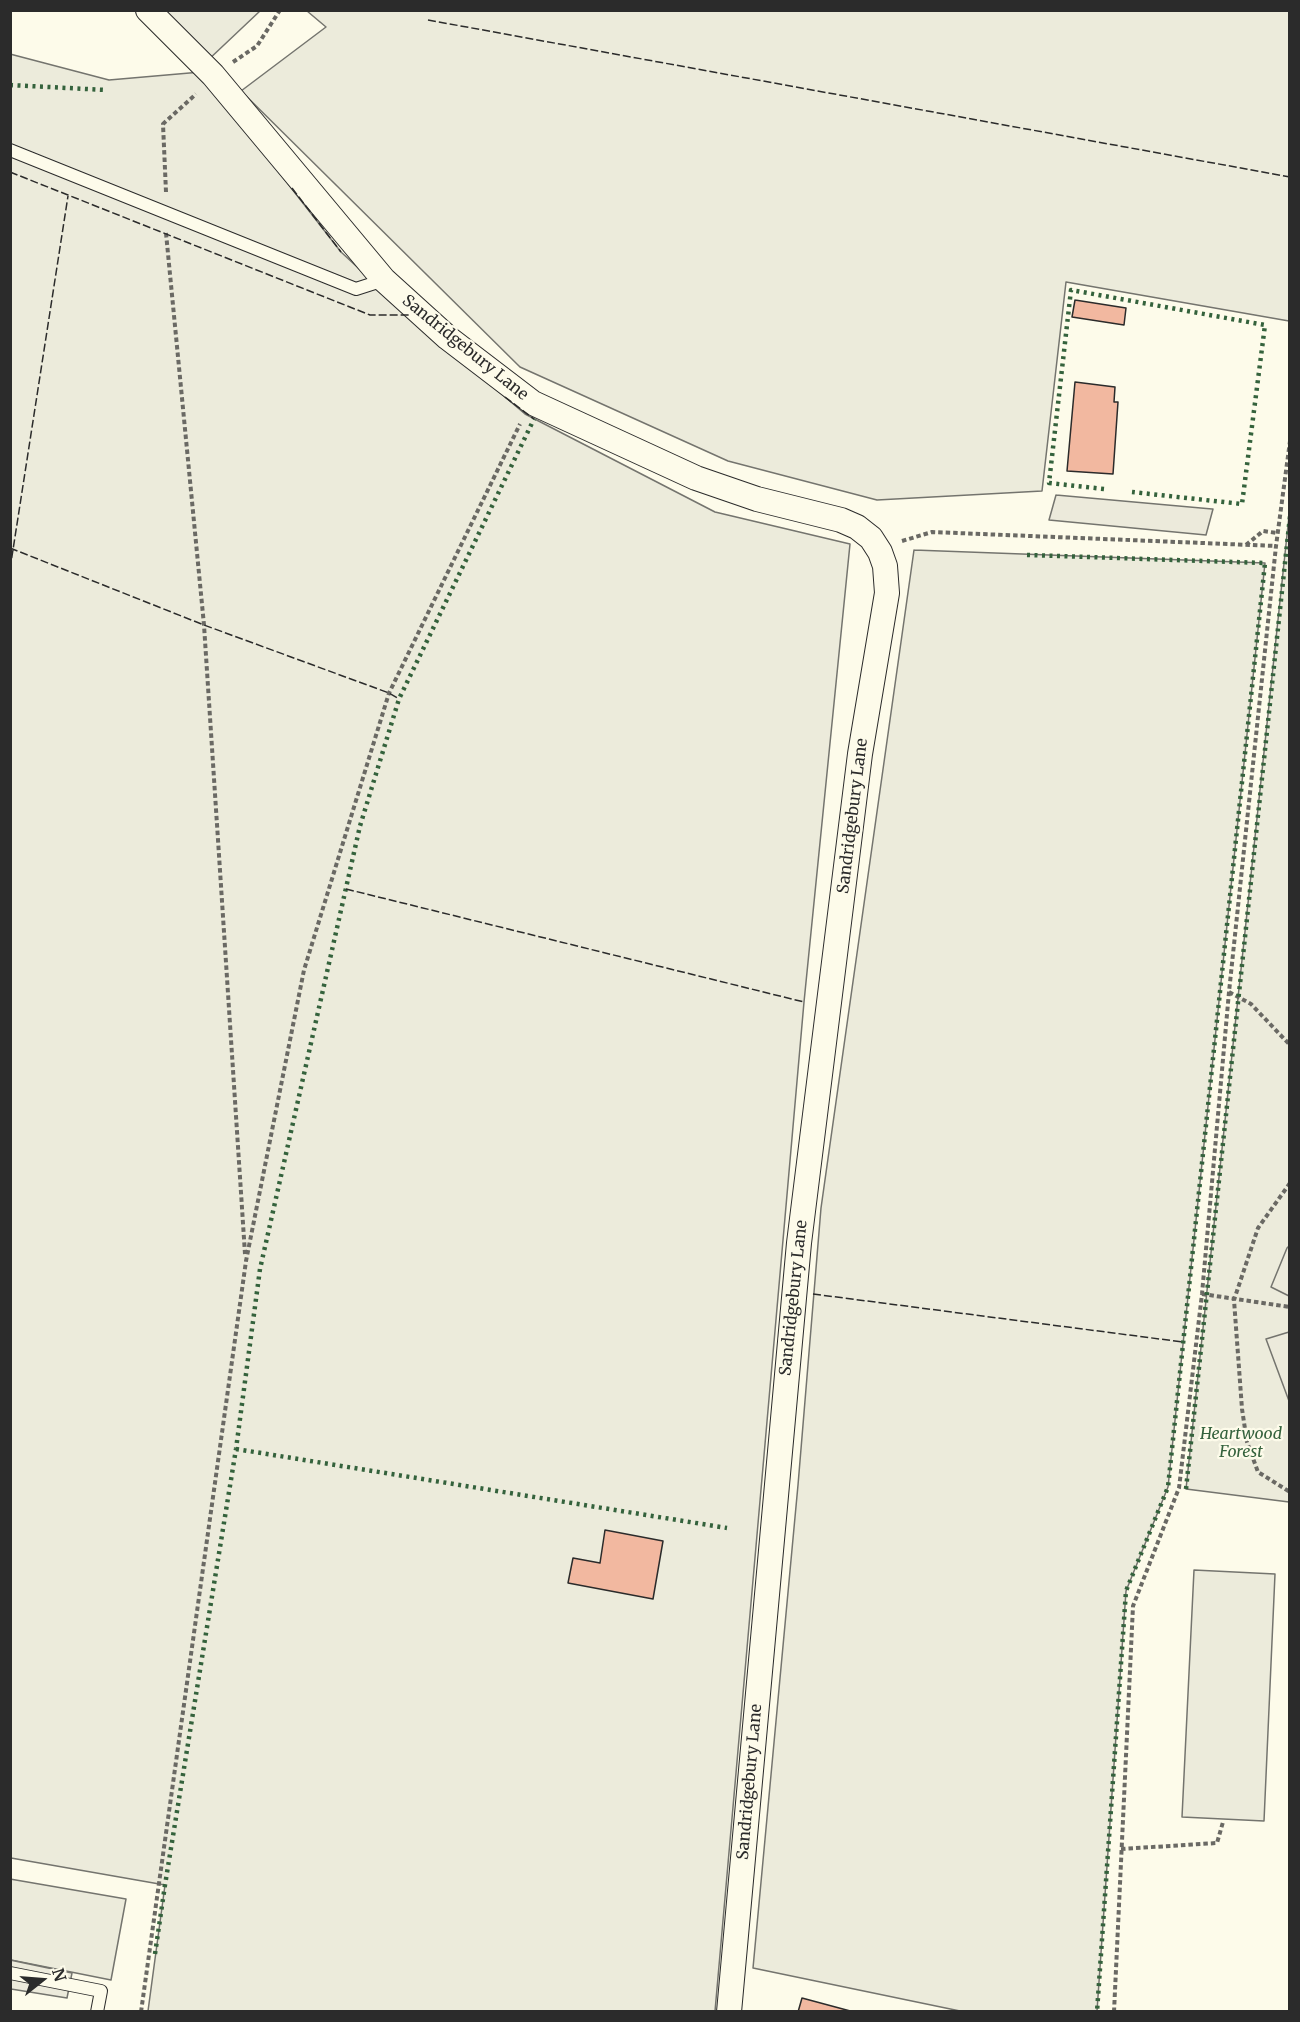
<!DOCTYPE html>
<style>
body{margin:0}
#map{position:relative;width:1300px;height:2022px;overflow:hidden;background:#fdfbea;font-family:Merriweather,serif}
canvas{display:block}
.frame{position:absolute;inset:0;border:12px solid #2b2b2b;pointer-events:none}
.north{position:absolute;left:12px;top:1950px;width:60px;height:60px;-webkit-text-stroke:4px #fdfbea;paint-order:stroke;rotate:73deg;font-size:16px;font-weight:700;line-height:24px;text-align:center;color:#2b2b2b}
.north::after{content:'';display:block;margin:auto;width:21px;height:27px;background:#2b2b2b;clip-path:polygon(50% 0,100% 100%,50% 72%,0 100%)}
</style>
<div id="map">
<canvas width="1300" height="2022"></canvas>
<div class="frame"></div>
<div class="north">N</div>
</div>
<script>
const g = document.querySelector('canvas').getContext('2d');
g.lineJoin = 'round';
function paint(path, color) { g.fillStyle = color; g.fill(path, 'evenodd'); }
const shape = rows => new Path2D(rows.map(r => 'M' + r).join(''));
function strokePath(path, color, width, dash) { g.strokeStyle = color; g.lineWidth = width; g.lineCap = dash ? 'butt' : 'round'; g.setLineDash(dash || []); g.stroke(path); }
function label(font, color, halo, rows, align = 'center') {
  g.font = font + ' Merriweather,serif'; g.lineWidth = 4.5; g.setLineDash([]); g.textBaseline = 'middle'; g.strokeStyle = halo; g.fillStyle = color; for (const [text, x, y, turn = 0] of rows) {
    g.save(); g.translate(x, y); g.rotate((+turn || 0) * Math.PI / 180); g.textAlign = isNaN(turn) ? turn : align; if (halo) g.strokeText(text, 0, 0); g.fillText(text, 0, 0); g.restore();
  }
}
const green = shape([
 [152,11,260,11,206,62,152,11],
 [307,11,1289,11,1289,321,1066,282,1042,491,877,500,728,461,520,367,241,91,326,27,307,11],
 [10,54,109,80,201,72,341,252,409,315,525,414,715,512,850,544,804,1002,715,2011,148,2011,165,1885,11,1858,10,54],
 [1289,516,1289,1502,1186,1489,1289,516],
 [914,550,1265,563,1168,1487,1126,1591,1097,2011,960,2011,753,1968,798,1485,821,1208,914,550],
 [1194,1570,1275,1574,1264,1821,1182,1817,1194,1570],
 [10,1879,126,1899,111,1980,11,1960,10,1879]
]);
const parking = shape([
 [1056,495,1212,509,1213,509,1206,535,1049,520,1056,495],
 [1289,1246,1289,1296,1271,1287,1287,1248,1289,1246],
 [1289,1332,1290,1332,1289,1401,1266,1339,1289,1332],
 [10,1960,72,1973,67,1998,11,1989,10,1960]
]);
const building = shape([
 [1075,300,1126,308,1124,325,1072,317,1075,300],
 [1075,382,1115,387,1114,402,1118,402,1113,474,1067,471,1075,382],
 [605,1530,663,1541,653,1599,568,1583,573,1558,600,1563,605,1530],
 [802,1998,854,2012,798,2012,802,1998]
]);
const path = shape([
 [233,62,257,46,280,10],
 [166,192,163,124,196,94],
 [166,233,204,625,245,1254],
 [902,541,932,532,1276,546],
 [1246,545,1263,531,1277,533],
 [1229,992,1251,1004,1290,1045],
 [1290,1183,1258,1228,1234,1300,1242,1409,1247,1442,1258,1472,1290,1492],
 [1202,1294,1290,1307],
 [1121,1849,1217,1843,1223,1822],
 [141,2012,246,1261,304,970,389,693,520,424],
 [1114,2012,1133,1606,1179,1488,1202,1294,1229,992,1276,546,1290,441]
]);
const service = shape([
 [10,150,356,289,384,280],
 [10,1973,101,1991,97,2012]
]);
const minor = shape([
 [148,10,213,75,384,280,448,338,533,403,696,478,757,499,841,520,857,527,871,538,880,552,885,566,887,593,860,754,799,1243,729,2012]
]);
const hedge = shape([
 [10,85,106,90],
 [1104,489,1049,483,1071,290,1265,325,1242,504,1132,492],
 [1027,555,1265,563,1168,1487,1126,1591,1097,2012],
 [236,1449,727,1528],
 [1186,1489,1290,516],
 [155,1954,165,1885,236,1449,260,1269,360,826,399,699,534,419]
]);
const fence = shape([
 [428,20,1290,177],
 [10,172,370,315,409,315],
 [292,188,341,252],
 [505,397,534,419],
 [10,548,204,625,389,693,399,699],
 [10,569,68,196],
 [346,889,804,1002],
 [813,1294,1183,1342]
]);
const streetNames = [
 ["Sandridgebury Lane",465,348,39],
 ["Sandridgebury Lane",853,816,-83],
 ["Sandridgebury Lane",794,1298,-84],
 ["Sandridgebury Lane",750,1782,-85]
];
const parkNames = [
 ["Heartwood",1241,1434],
 ["Forest",1241,1452]
];
paint(green, '#ecebdb');
strokePath(green, '#74746e', 1.5);
paint(parking, '#eceadb');
strokePath(parking, '#74746e', 1.5);
paint(building, '#f2b8a0');
strokePath(building, '#2b2b2b', 1.5);
strokePath(service, '#2b2b2b', 14);
strokePath(minor, '#2b2b2b', 26);
strokePath(path, '#6a6964', 4, [4.5, 3]);
strokePath(service, '#fdfbea', 12);
strokePath(minor, '#fdfbea', 24);
strokePath(hedge, '#34623c', 4.5, [3, 4.5]);
strokePath(fence, '#2b2b2b', 1.5, [8, 3]);
label('16px', '#2b2b2b', '#fdfbea', streetNames);
label('italic 16px', '#34623c', '#fdfbea', parkNames);
</script>
